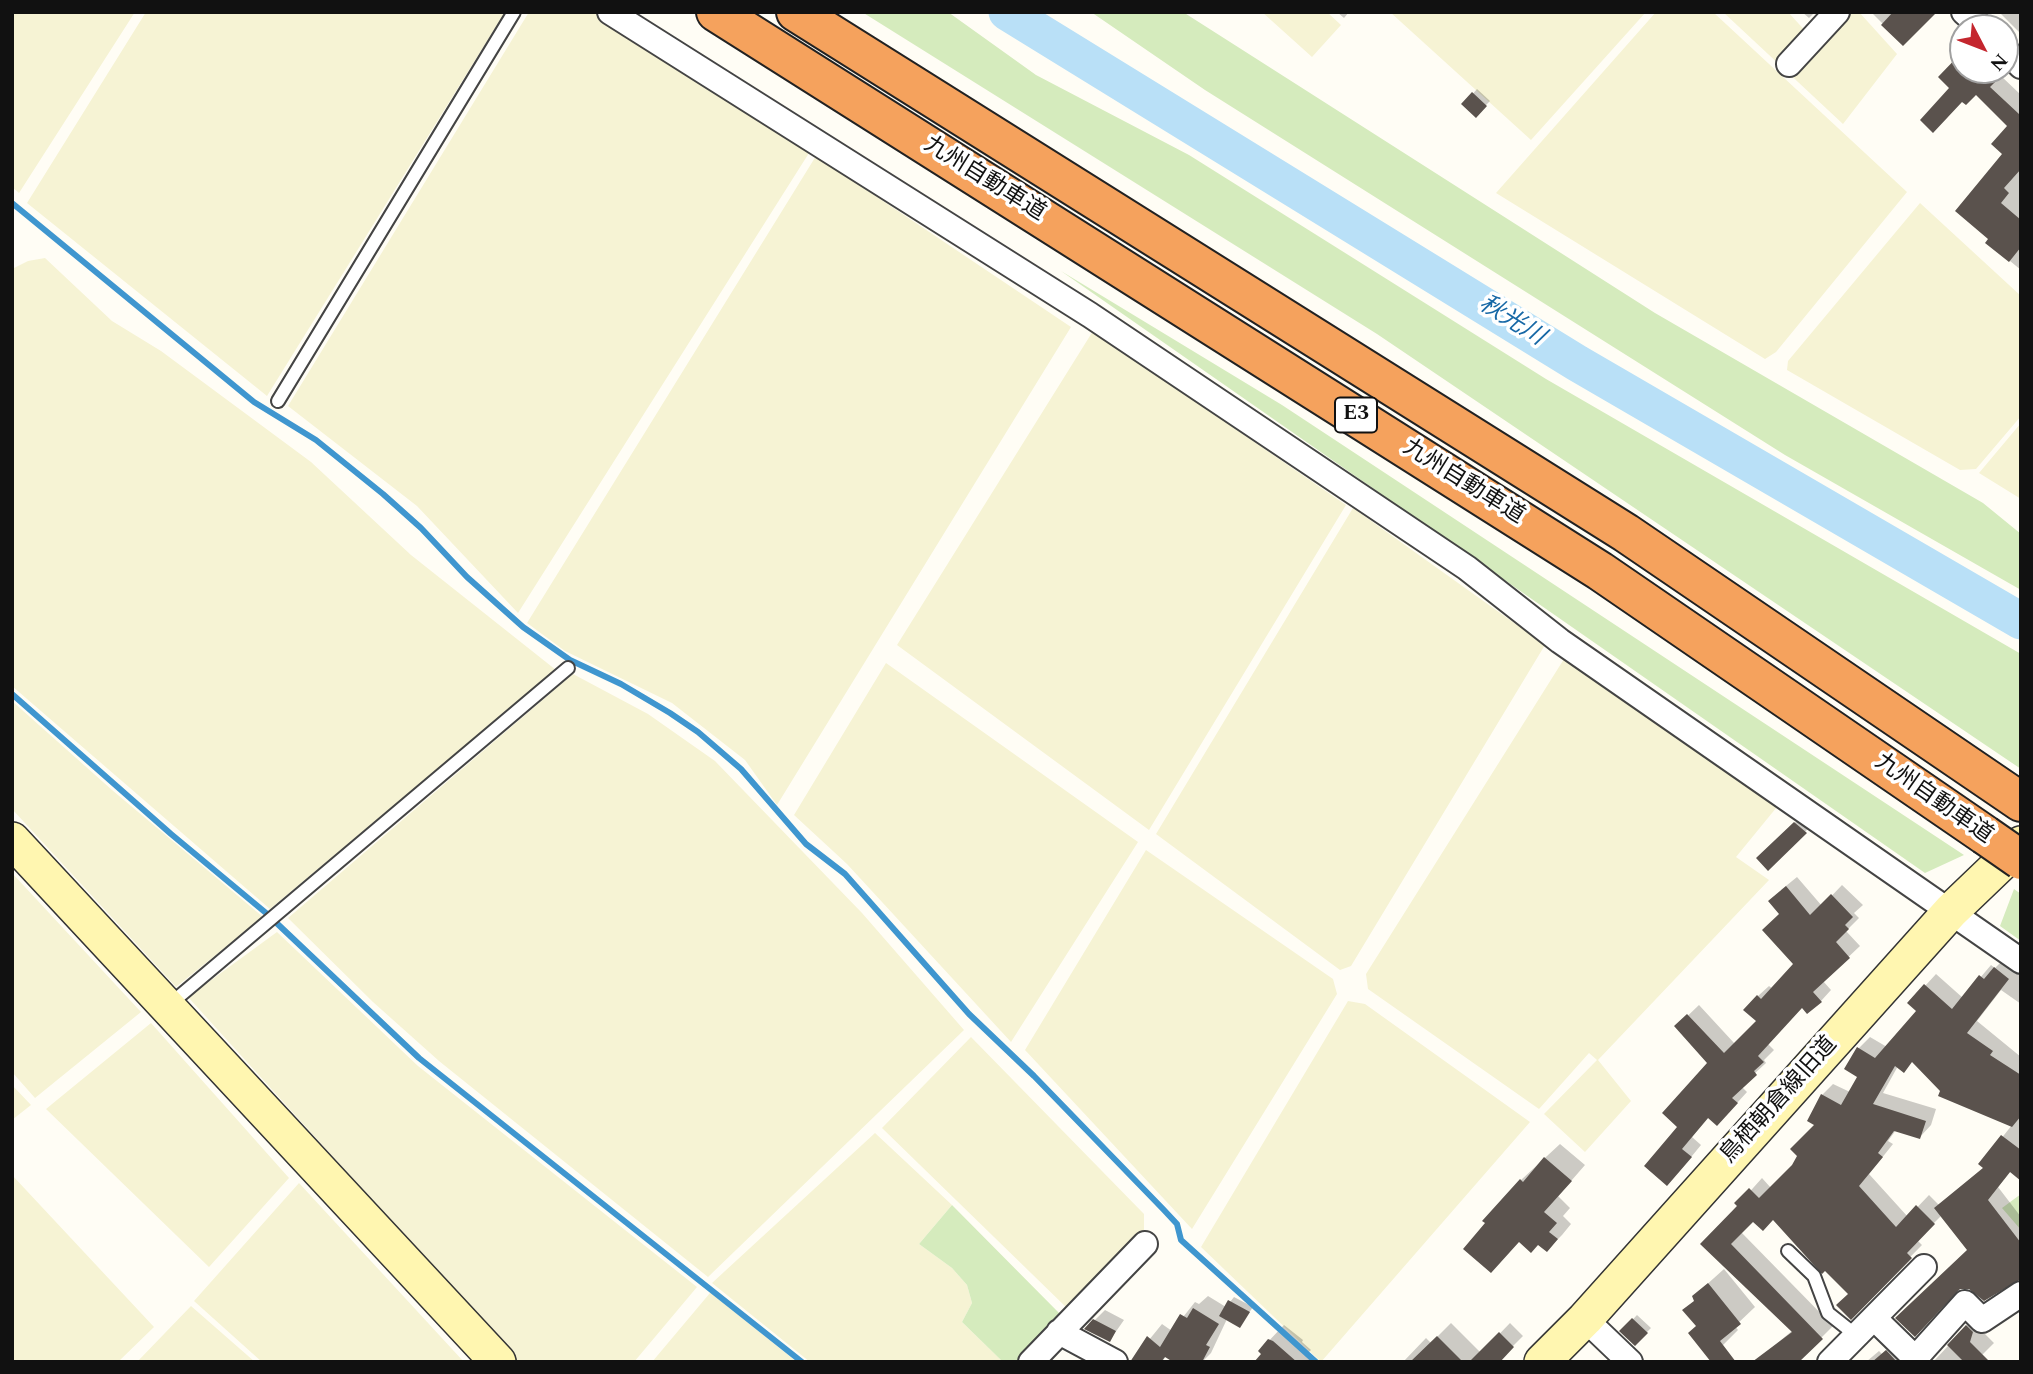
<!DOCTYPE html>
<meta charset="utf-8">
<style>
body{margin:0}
#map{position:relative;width:2033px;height:1374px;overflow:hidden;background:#fffdf5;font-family:Spectral,serif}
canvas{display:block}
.frame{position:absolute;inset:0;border:14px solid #111;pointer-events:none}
.north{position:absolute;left:1949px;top:14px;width:70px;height:70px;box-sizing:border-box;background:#fff;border:2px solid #a0a0a0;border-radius:50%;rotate:132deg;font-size:19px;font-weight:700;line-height:28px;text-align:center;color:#111}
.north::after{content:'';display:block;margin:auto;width:24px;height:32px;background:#c4262e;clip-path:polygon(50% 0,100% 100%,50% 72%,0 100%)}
</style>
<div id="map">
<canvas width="2033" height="1374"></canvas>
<div class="frame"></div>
<div class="north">N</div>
</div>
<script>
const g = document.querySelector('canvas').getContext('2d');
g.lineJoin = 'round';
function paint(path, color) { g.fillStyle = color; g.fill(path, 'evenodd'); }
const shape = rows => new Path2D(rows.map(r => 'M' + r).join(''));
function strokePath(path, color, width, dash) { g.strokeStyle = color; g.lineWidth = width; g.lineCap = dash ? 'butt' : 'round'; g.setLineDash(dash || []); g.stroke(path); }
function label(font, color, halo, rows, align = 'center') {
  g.font = font + ' Spectral,"Noto Sans JP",serif'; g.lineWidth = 7; g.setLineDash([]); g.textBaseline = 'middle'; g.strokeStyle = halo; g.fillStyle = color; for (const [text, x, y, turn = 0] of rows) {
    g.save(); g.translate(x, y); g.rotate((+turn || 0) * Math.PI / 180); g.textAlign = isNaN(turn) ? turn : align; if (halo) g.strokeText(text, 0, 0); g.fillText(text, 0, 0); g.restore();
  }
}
const farmland = shape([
 [12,12,135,12,19,193,12,187],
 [146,12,505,12,267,396,27,203],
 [529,12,594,12,809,153,518,613,417,506,288,406],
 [1262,12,1327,12,1341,25,1312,57],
 [1390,12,1646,12,1531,140],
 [1656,12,1713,12,1907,192,1776,352,1765,359,1496,193],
 [1723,12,1788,12,1809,35,1841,12,1859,12,1897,54,1843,124],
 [816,156,1071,327,777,805,745,760,672,703,565,651,527,623],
 [1920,203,2021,296,2021,416,1976,469,1960,470,1787,370,1788,361],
 [45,258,112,321,161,351,311,462,411,555,556,670,270,909,12,686,12,269,28,261],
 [1093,331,1346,505,1149,830,897,645],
 [2021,423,2021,499,1979,473],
 [1353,508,1545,645,1351,966,1340,970,1156,834],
 [1564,659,1781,802,1736,857,1769,880,1598,1060,1631,1101,1585,1152,1544,1114,1597,1060,1589,1053,1539,1109,1368,989,1366,974],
 [886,663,1138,842,1011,1042,847,864,794,815],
 [573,674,648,714,715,761,862,913,964,1030,708,1277,439,1061,373,1002,288,918],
 [12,701,112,790,263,917,176,987,12,809],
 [1146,850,1333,979,1337,994,1192,1229,1025,1050],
 [12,873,141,1012,35,1098,12,1072],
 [277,932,418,1066,697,1287,634,1362,519,1362,188,997],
 [1348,1001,1365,1004,1530,1122,1321,1362,1201,1247],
 [151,1023,289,1178,209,1267,46,1109],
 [971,1037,1144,1214,1144,1237,1069,1310,882,1128],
 [12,1085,31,1105,12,1120],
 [875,1133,952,1205,919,1244,952,1268,967,1285,972,1303,962,1322,1003,1362,810,1362,712,1283],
 [12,1175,154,1327,118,1362,12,1362],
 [299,1183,464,1362,262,1362,194,1301],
 [710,1293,711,1293,797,1362,652,1362],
 [191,1306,255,1362,137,1362]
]);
const green = shape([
 [862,12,948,12,1036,75,1189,155,1546,379,2021,654,2021,769,1377,334],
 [1091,12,1183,12,1655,313,1983,503,2021,534,2021,590,1785,455,1205,90],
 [1061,271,1282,405,1964,855,1925,873],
 [2014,889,2021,894,2021,941,2000,926],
 [2021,1194,2021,1230,2002,1208],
 [952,1205,1062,1316,1020,1362,1003,1362,962,1322,972,1303,967,1285,952,1268,919,1244]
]);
const shadow = shape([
 [1337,12,1349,12,1344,18],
 [1802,12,1815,12,1809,18],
 [1871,12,1934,12,1903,44],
 [1999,12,2021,12,2021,34],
 [1963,54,1963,70,2005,70,2005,62,2009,66,2000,75,2021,95,2021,270,1988,243,2010,126,1976,92,1951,88],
 [1477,89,1490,101,1476,115,1464,104],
 [1805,813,1815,822,1768,868,1758,858],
 [1797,877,1822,906,1842,885,1863,905,1854,913,1859,918,1846,931,1860,946,1823,981,1831,990,1821,1001,1802,1006,1768,1044,1774,1050,1764,1060,1766,1063,1741,1086,1747,1092,1728,1113,1709,1117,1692,1137,1701,1145,1678,1173,1679,1126,1710,1063,1676,1027,1699,1005,1735,1044,1758,1020,1758,996,1769,986,1773,989,1795,964,1781,913,1781,890],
 [2006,957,2021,968,2021,1004,2001,990,1977,1021,2021,1057,2021,1168,2011,1171,1998,1187,2021,1217,2021,1277,1969,1249,1942,1215,1917,1240,1922,1245,1851,1317,1850,1294,1773,1218,1753,1220,1741,1232,1833,1326,1804,1355,1755,1362,1793,1330,1703,1244,1762,1178,1771,1188,1793,1166,1817,1124,1822,1095,1833,1084,1850,1092,1859,1076,1859,1048,1870,1037,1887,1047,1919,1011,1925,986,1936,974,1963,998,1991,965,1995,968],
 [1913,1061,1942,1091,2012,1125,1981,1164,1984,1167,1939,1205,1929,1195,1908,1217,1869,1174,1893,1144,1888,1141,1896,1130,1920,1137,1931,1125,1936,1109,1883,1093,1898,1066],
 [1560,1144,1585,1165,1558,1196,1570,1208,1563,1216,1571,1224,1562,1235,1547,1250,1539,1243,1519,1240,1485,1221,1521,1180],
 [1724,1269,1755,1307,1735,1326,1738,1330,1723,1345,1697,1326,1694,1296],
 [1208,1296,1226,1307,1234,1297,1253,1307,1240,1326,1227,1319,1211,1353,1202,1362,1166,1356,1162,1362,1131,1362,1162,1324,1172,1331,1195,1302,1199,1304],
 [1105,1310,1124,1320,1110,1340,1087,1328],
 [1978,1314,1980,1329,1994,1343,1975,1362,1933,1362],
 [1637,1315,1651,1328,1635,1344,1622,1331],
 [1451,1323,1481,1353,1510,1323,1523,1336,1497,1362,1403,1362,1426,1338,1431,1343],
 [1284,1325,1303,1340,1302,1342,1311,1350,1307,1354,1313,1362,1267,1362,1261,1356,1262,1348],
 [1898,1340,1914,1362,1866,1362,1879,1351,1882,1354]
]);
const stream = shape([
 [12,203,254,402,316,440,383,494,421,528,467,577,523,627,570,660,621,684,670,713,698,732,741,769,806,844,845,874,969,1014,1034,1076,1163,1209,1177,1224,1181,1240,1316,1362],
 [12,694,171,834,266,913,419,1058,802,1362]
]);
const river = shape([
 [1007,12,1577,363,2021,621]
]);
const building = shape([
 [1893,12,1937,12,1903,46,1881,25],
 [1963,51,1963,70,1991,70,1999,78,1990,87,2019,114,2021,112,2021,169,2004,188,2009,193,2001,203,2021,220,2021,247,2009,262,1985,243,1988,239,1955,211,2002,154,1991,144,2007,126,1976,95,1966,105,1962,102,1933,133,1920,120,1949,88,1938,77],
 [1472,92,1487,106,1476,118,1461,104],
 [1794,822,1807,833,1768,871,1756,858],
 [1786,886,1810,915,1831,894,1853,917,1845,925,1849,929,1836,942,1850,958,1813,992,1822,1002,1807,1014,1802,1008,1758,1056,1764,1062,1754,1071,1757,1075,1732,1098,1738,1103,1717,1126,1708,1118,1682,1149,1692,1157,1667,1186,1644,1166,1677,1127,1662,1113,1707,1063,1674,1026,1687,1014,1724,1053,1756,1021,1743,1010,1757,995,1761,999,1793,964,1762,930,1779,914,1768,901],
 [1994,967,2009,979,1967,1033,1993,1051,1990,1055,2021,1075,2021,1116,2012,1127,1938,1096,1940,1091,1912,1062,1904,1073,1895,1066,1873,1104,1926,1121,1920,1139,1894,1131,1878,1153,1883,1157,1859,1186,1896,1227,1916,1205,1935,1224,1907,1253,1912,1258,1851,1320,1836,1305,1848,1294,1825,1271,1822,1274,1773,1220,1763,1231,1753,1222,1731,1244,1823,1339,1799,1362,1752,1362,1792,1332,1700,1244,1737,1206,1734,1203,1749,1188,1759,1198,1792,1165,1797,1156,1790,1149,1814,1125,1807,1121,1821,1094,1841,1105,1857,1077,1844,1069,1857,1047,1875,1058,1916,1011,1907,1003,1924,984,1952,1009,1979,975,1984,979],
 [2001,1135,2021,1150,2021,1181,2010,1172,1988,1200,2021,1243,2021,1279,1984,1301,1969,1289,1960,1289,1915,1337,1895,1318,1967,1250,1934,1208,1983,1168,1978,1164],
 [1544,1157,1572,1181,1544,1212,1557,1223,1549,1232,1558,1239,1547,1252,1538,1245,1531,1253,1519,1242,1491,1273,1463,1249,1485,1223,1482,1221,1520,1179,1523,1182],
 [1708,1283,1741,1324,1720,1341,1736,1362,1711,1362,1688,1333,1696,1326,1682,1310,1694,1301,1692,1296],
 [1228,1300,1250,1312,1240,1328,1219,1316],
 [1193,1308,1219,1324,1206,1345,1210,1347,1202,1362,1173,1362,1165,1357,1161,1362,1130,1362,1147,1336,1160,1347,1180,1314,1187,1318],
 [1632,1318,1648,1333,1635,1346,1619,1331],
 [1093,1319,1116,1331,1110,1342,1084,1329],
 [1966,1325,1973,1332,1970,1342,1990,1362,1964,1362,1947,1345],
 [1499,1332,1514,1347,1500,1362,1469,1362],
 [1437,1336,1463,1362,1410,1362],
 [1268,1339,1273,1341,1297,1362,1254,1362,1261,1354,1258,1351],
 [1886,1350,1897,1362,1872,1362]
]);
const lane = shape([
 [278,401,514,12],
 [169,1005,568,668],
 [1788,1251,1814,1276,1828,1313,1857,1336]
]);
const street = shape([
 [610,12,1090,315,1467,568,1560,641,2021,961],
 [1964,12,1982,28],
 [2005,50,2021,66],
 [1789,64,1837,12],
 [1585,1319,1630,1362],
 [1875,1319,1915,1358],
 [1059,1332,1115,1362],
 [1031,1362,1145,1244],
 [1830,1362,1924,1267],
 [1912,1362,1965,1303,1982,1320,2021,1294]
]);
const secondary = shape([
 [12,840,498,1362],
 [1542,1362,1585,1319,1951,911,2021,844]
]);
const highway = shape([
 [716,12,1600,571,1985,835],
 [796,12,1626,533,2021,802]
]);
const highwayBridge = shape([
 [1985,835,2021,860]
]);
const shields = [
 [1356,415,42]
];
const shieldNames = [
 ["E3",1356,415]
];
const streetNames = [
 ["九州自動車道",984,180,32],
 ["九州自動車道",1463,483,32],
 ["九州自動車道",1933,800,35],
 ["鳥栖朝倉線旧道",1780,1101,-48]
];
const waterNames = [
 ["秋光川",1511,322,32]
];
paint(farmland, '#f6f3d4');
paint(green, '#d5ebbd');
paint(shadow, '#0003');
strokePath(stream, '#3f96cf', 6);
strokePath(river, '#b9e0f7', 37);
paint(building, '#5a524d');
strokePath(lane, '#444', 16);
strokePath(street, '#444', 28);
strokePath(secondary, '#333', 38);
strokePath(highway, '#222', 42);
strokePath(lane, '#fff', 12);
strokePath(street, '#fff', 24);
strokePath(secondary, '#fff6b0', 35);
strokePath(highway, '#f5a25d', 38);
strokePath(highwayBridge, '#222', 42, []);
strokePath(highwayBridge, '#f5a25d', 38);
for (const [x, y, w] of shields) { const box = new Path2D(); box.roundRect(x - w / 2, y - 17.5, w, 35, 5); g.fillStyle = '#fff'; g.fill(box); strokePath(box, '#111', 2); }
label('bold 21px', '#111', null, shieldNames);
label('23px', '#111', '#fff', streetNames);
label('italic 24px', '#1768a6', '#fff', waterNames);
</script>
